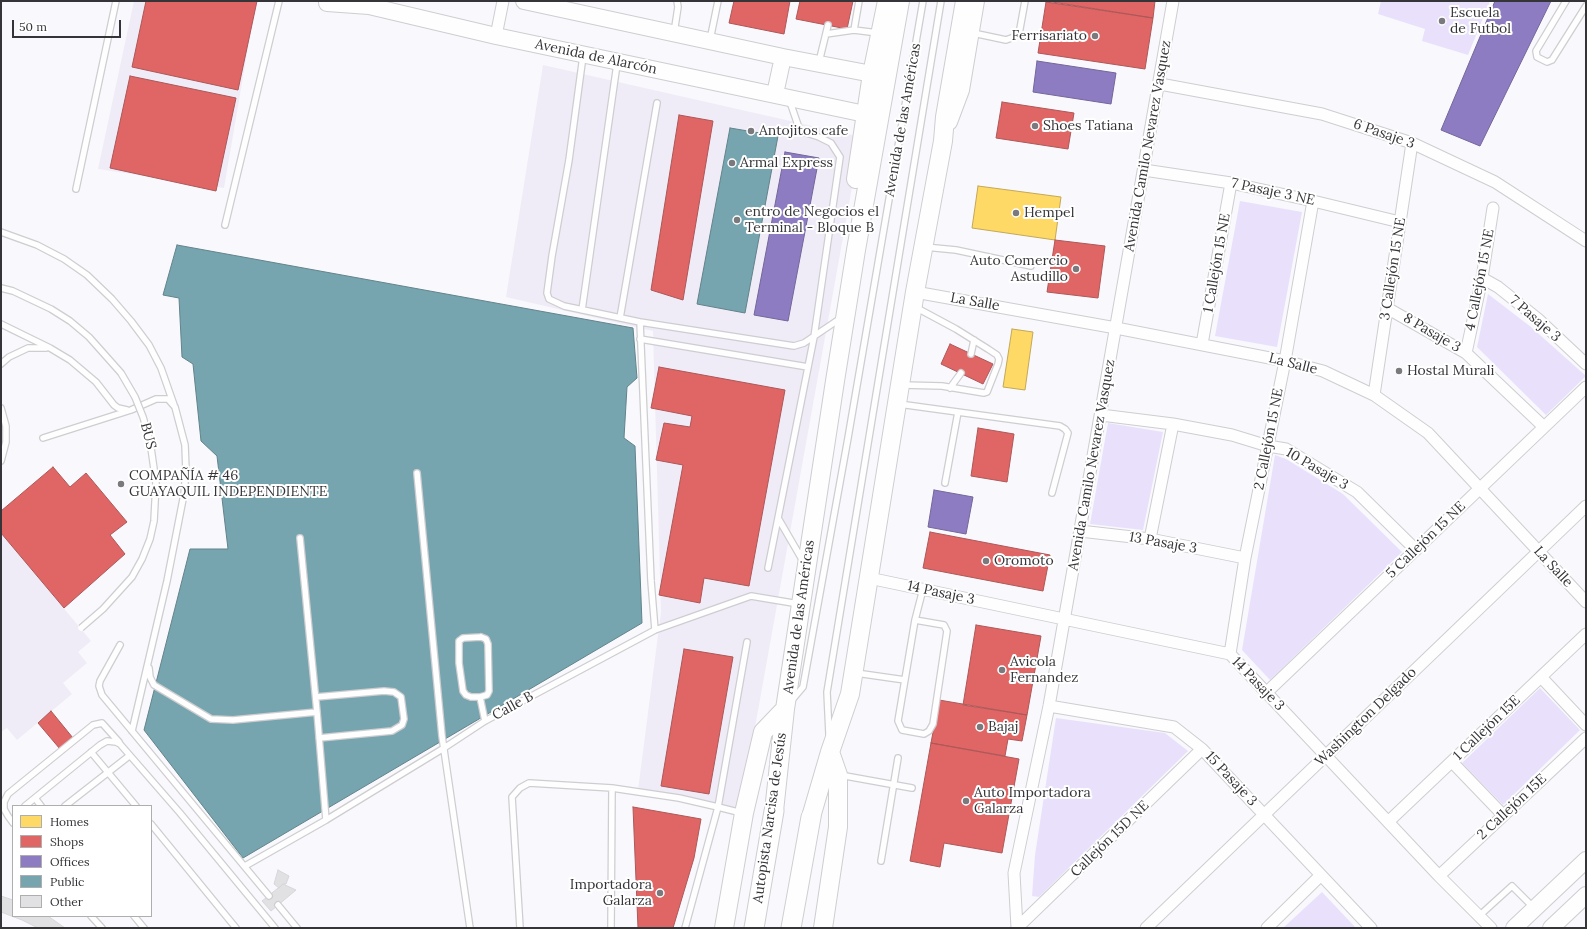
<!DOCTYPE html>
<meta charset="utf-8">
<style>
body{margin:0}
#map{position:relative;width:1587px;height:929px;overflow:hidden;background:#f9f8fc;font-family:Lora,serif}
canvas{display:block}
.frame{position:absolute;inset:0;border:2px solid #353438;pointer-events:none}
.legend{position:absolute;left:12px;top:805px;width:140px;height:112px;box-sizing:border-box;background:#fff;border:1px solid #aeaeaf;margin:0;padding:5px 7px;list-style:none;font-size:12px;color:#353438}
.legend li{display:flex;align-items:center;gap:8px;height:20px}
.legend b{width:20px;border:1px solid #aeaeaf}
.scale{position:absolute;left:12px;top:20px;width:109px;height:18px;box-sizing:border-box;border:2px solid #353438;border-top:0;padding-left:5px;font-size:12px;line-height:14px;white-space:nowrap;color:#353438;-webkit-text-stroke:3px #fff;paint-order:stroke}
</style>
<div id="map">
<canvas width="1587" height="929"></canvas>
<div class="frame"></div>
<ul class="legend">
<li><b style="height:11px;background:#ffd966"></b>Homes</li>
<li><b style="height:11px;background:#e06666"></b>Shops</li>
<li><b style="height:11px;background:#8e7cc3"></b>Offices</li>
<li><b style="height:11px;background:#76a5af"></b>Public</li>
<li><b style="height:11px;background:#e1e1e4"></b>Other</li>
</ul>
<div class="scale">50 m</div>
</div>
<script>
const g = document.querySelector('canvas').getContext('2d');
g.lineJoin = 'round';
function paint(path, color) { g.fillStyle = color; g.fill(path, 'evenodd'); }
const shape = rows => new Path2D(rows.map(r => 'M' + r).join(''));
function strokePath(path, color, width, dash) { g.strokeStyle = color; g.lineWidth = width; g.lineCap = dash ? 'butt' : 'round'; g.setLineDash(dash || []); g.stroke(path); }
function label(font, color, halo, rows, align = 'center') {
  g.font = font + ' Lora,serif'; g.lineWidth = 4; g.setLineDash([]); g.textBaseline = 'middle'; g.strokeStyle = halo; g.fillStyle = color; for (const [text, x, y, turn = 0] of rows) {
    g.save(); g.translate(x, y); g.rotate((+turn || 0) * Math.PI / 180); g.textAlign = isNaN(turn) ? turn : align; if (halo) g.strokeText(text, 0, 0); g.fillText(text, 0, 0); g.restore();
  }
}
const built = shape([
 [134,1,256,1,224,188,98,169],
 [543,65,861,137,740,811,638,790,661,612,653,331,506,297],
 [1,533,91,641,78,652,87,663,63,683,72,694,17,740,7,728,1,732]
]);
const green = shape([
 [1381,1,1490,1,1468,55,1422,41,1425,29,1378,14],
 [1240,201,1302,212,1277,347,1215,336],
 [1488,294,1531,327,1586,376,1546,415,1477,347],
 [1108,423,1163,432,1143,530,1090,524],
 [1275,455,1286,459,1343,494,1402,552,1270,680,1242,650],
 [1540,688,1580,730,1503,805,1462,763],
 [1056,718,1165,733,1188,751,1039,897,1032,896,1035,855],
 [1322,892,1356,928,1283,928]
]);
const homes = shape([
 [978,186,1061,197,1055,240,972,228,978,186],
 [1012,329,1033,332,1025,390,1003,387,1012,329]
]);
const shops = shape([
 [146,1,257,1,238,90,132,67,146,1],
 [734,1,790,1,784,34,729,23,734,1],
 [800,1,853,1,847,29,796,19,800,1],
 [1046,1,1155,1,1153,18,1046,1],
 [1046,2,1153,18,1145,69,1038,53,1046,2],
 [130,76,236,98,216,191,110,168,130,76],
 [1002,102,1074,113,1068,149,996,138,1002,102],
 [679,115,713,121,683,300,651,290,679,115],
 [1055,240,1105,246,1098,298,1047,292,1055,240],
 [950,344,993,364,983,384,941,364,950,344],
 [659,367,785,390,749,586,704,578,700,603,659,595,683,465,656,460,664,423,690,427,692,416,651,408,659,367],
 [978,428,1014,434,1007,482,971,476,978,428],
 [53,467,70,487,86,473,127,522,110,535,125,554,64,608,1,533,1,511,53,467],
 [930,532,1050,555,1043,591,923,568,930,532],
 [976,625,1041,636,1027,715,963,705,976,625],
 [684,649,733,657,709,794,661,786,684,649],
 [939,700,1027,715,1022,741,1008,739,1005,756,931,743,939,700],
 [51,711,73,738,60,749,38,723,51,711],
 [931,743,1019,759,1002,853,944,843,940,867,910,861,931,743],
 [633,807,701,819,694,858,673,928,638,928,633,807]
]);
const offices = shape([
 [1495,1,1551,1,1480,146,1441,130,1495,1],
 [1037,61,1116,73,1111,104,1033,92,1037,61],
 [785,152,819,158,788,321,754,315,785,152],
 [934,490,973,497,966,534,928,527,934,490]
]);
const public = shape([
 [730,128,778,136,745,313,697,304,730,128],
 [177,245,633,328,637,378,627,387,624,438,635,446,642,623,243,858,144,730,190,549,228,549,217,456,201,441,193,364,182,357,179,298,163,295,177,245]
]);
const building = shape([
 [278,870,289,876,286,884,283,884,279,888,274,884,278,870],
 [283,884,296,890,271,911,262,901,283,884],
 [1,896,13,900,13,916,48,916,65,928,38,928,22,920,1,912,1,896]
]);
const service = shape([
 [859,1,854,30,878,33],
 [1566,1,1536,51,1537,57,1547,62,1552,60,1586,6],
 [674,33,678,7,677,1],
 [973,33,1006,40,1014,37,1019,34,1025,1],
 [826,34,854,30],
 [710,40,718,1],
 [583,56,569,160,552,256,547,293,549,299,564,306,640,322,794,346,804,343,841,318],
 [819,62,828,25],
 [789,99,799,128,803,132,819,137,831,143,840,157,814,337,778,518,803,561],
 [76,189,116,1],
 [225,225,279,1],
 [1,232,37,245,64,259,87,275,112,299,131,321,149,345,161,368,174,405],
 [925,247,956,250,1031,266],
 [582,310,617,64],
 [620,318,657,103],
 [640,322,651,581,655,630],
 [1,324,50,348,70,360,96,382,114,405,118,408,127,410],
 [640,339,808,367],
 [971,354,974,340],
 [1,364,9,357,28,348,46,348],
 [902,385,942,386,984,393,987,392,998,364,999,359,997,355,988,349,956,329,915,307],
 [950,388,961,373],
 [899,404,1060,426,1065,429,1068,433,1052,493],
 [1,408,6,426,6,442,1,461],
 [43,438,131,410,156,399,168,399,175,407,185,445,186,471,184,494,167,581,132,731],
 [417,473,442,736,470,928],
 [945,483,958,412],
 [300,538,317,712],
 [768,568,778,518],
 [915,620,944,625,947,631,933,724,929,731,924,734,902,730,898,721,915,620,923,589],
 [481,637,486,639,488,644,489,691,487,695,480,697,471,697,466,695,463,691,459,663,459,641,463,638,481,637],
 [120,645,100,681,99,686,102,695,269,896],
 [149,668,150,677,154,685,211,719,233,720,317,712,326,820],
 [856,673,905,680],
 [316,697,384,691,394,692,401,697,404,719,402,725,392,731,319,738],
 [480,697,485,721],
 [792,700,803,687,848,438,923,1],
 [829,734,827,692,941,1],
 [91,752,136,806],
 [840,775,912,788],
 [35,798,41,806],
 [25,806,100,745,107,741,116,742,120,744,180,813,275,928],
 [65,806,129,756],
 [742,813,718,807,747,642],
 [13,823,8,816,4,809,4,802,8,794,93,725,102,723,119,742],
 [151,824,236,928],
 [881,861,898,758],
 [245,866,326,820,444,748,485,721,655,630,751,596,799,604],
 [278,905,297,928],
 [91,916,102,928],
 [134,916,144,928],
 [1479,916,1512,886,1534,908],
 [520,928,512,797,520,788,529,783,612,788,679,798,718,807,685,928],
 [611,928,612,788]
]);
const minor = shape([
 [496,36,503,1],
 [1160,84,1322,114,1412,143,1495,182,1586,241],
 [1144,170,1231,183,1313,201,1400,222],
 [1482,278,1498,287,1538,319,1586,364],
 [915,292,1116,328,1285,361,1323,371,1374,395,1428,433,1586,602],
 [1387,308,1466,353,1544,427],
 [1202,344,1231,183],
 [1466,353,1482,278,1493,208],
 [1374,395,1412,143],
 [1101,415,1173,424,1232,435,1268,446,1286,449,1357,492,1416,550],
 [1080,531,1150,539,1245,558],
 [1150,539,1173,424],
 [869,578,1230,654,1439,876,1491,928],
 [1230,654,1245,558,1285,361,1313,201],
 [1541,677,1586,725],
 [1266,693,1586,387],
 [1049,706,1174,727,1202,749,1371,928],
 [1452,762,1503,815],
 [1388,822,1586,634],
 [1439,876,1586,738],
 [1017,928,1014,873,1049,706,1173,1],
 [1017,928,1202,749],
 [1146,928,1586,506],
 [1267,928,1321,875]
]);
const secondary = shape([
 [524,1,783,57,872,74],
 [327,3,369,6,496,36,865,114],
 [775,94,783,57],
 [949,122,961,90,976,1],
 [1514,928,1586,860],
 [1551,928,1586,895]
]);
const primary = shape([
 [856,179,872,74,887,1],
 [774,811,785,709,835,381,856,250,900,1],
 [811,817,830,752,850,694,915,292,943,141,945,117,965,1],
 [724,928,744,813,763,732,785,709],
 [823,928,838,827,838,775,830,752]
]);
const trunk = shape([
 [754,928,774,811],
 [791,928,811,817]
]);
const serviceBridge = shape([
 [1,288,13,291,51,309,70,321,89,337,121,373,135,397,143,417,150,441,156,483,154,521,150,539,142,559,132,577,103,609,81,628]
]);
const markers = [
 [1442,21,4,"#7a797d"],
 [1095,36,4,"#7a797d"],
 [1035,126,4,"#7a797d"],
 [751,131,4,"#7a797d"],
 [732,163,4,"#7a797d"],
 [1016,213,4,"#7a797d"],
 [737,220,4,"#7a797d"],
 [1076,269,4,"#7a797d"],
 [1399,371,4,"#7a797d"],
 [121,484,4,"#7a797d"],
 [986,561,4,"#7a797d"],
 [1002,670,4,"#7a797d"],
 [980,727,4,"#7a797d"],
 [966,801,4,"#7a797d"],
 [660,893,4,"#7a797d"]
];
const poiNames = [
 ["Escuela",1450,13],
 ["de Futbol",1450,29],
 ["Ferrisariato",1087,36,"right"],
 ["Shoes Tatiana",1043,126],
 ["Antojitos cafe",759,131],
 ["Armal Express",740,163],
 ["entro de Negocios el",745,212],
 ["Terminal - Bloque B",745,228],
 ["Hempel",1024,213],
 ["Auto Comercio",1068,261,"right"],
 ["Astudillo",1068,277,"right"],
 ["Hostal Murali",1407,371],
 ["COMPAÑÍA # 46",129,476],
 ["GUAYAQUIL INDEPENDIENTE",129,492],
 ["Oromoto",994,561],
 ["Avicola",1010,662],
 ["Fernandez",1010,678],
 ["Bajaj",988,727],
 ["Auto Importadora",974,793],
 ["Galarza",974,809],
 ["Importadora",652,885,"right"],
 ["Galarza",652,901,"right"]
];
const streetNames = [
 ["Avenida de Alarcón",596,57,12],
 ["Avenida de las Américas",903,120,-80],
 ["6 Pasaje 3",1384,134,19],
 ["Avenida Camilo Nevarez Vasquez",1148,146,-80],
 ["7 Pasaje 3 NE",1273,192,12],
 ["1 Callejón 15 NE",1217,263,-80],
 ["3 Callejón 15 NE",1393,269,-81],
 ["4 Callejón 15 NE",1480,280,-79],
 ["La Salle",975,302,10],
 ["7 Pasaje 3",1535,319,41],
 ["8 Pasaje 3",1432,333,30],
 ["La Salle",1293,364,14],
 ["BUS",148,436,75],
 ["2 Callejón 15 NE",1269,439,-79],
 ["Avenida Camilo Nevarez Vasquez",1092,465,-80],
 ["10 Pasaje 3",1317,469,30],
 ["5 Callejón 15 NE",1426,540,-44],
 ["13 Pasaje 3",1163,543,10],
 ["La Salle",1553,567,47],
 ["14 Pasaje 3",941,593,12],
 ["Avenida de las Américas",799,617,-82],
 ["14 Pasaje 3",1258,684,46],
 ["Calle B",513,706,-29],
 ["Washington Delgado",1366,717,-44],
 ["1 Callejón 15E",1487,728,-44],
 ["15 Pasaje 3",1231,779,47],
 ["2 Callejón 15E",1512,807,-43],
 ["Autopista Narcisa de Jesús",770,818,-82],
 ["Callejón 15D NE",1110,839,-44]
];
paint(built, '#f0ecf7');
paint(green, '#e9e1fc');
paint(homes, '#ffd966');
strokePath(homes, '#c2a858', 1);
paint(shops, '#e06666');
strokePath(shops, '#ad5758', 1);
paint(offices, '#8e7cc3');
strokePath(offices, '#736699', 1);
paint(public, '#76a5af');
strokePath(public, '#62838b', 1);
paint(building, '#e1e1e4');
strokePath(building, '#d7d6da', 1);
strokePath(service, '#cecdd0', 8);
strokePath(minor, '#cecdd0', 13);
strokePath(secondary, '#cecdd0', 18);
strokePath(primary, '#cecdd0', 20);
strokePath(trunk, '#cecdd0', 21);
strokePath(service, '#fefeff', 5.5);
strokePath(minor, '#fefeff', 11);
strokePath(secondary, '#fefeff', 16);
strokePath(primary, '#fefeff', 18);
strokePath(trunk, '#fefeff', 19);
strokePath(serviceBridge, '#cecdd0', 8, []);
strokePath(serviceBridge, '#fefeff', 5.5);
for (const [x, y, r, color] of markers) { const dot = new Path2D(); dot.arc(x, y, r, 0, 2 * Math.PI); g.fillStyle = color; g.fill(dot); strokePath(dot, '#fff', 1.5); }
label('14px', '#353438', '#fff', poiNames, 'left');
label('14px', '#353438', '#fff', streetNames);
</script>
